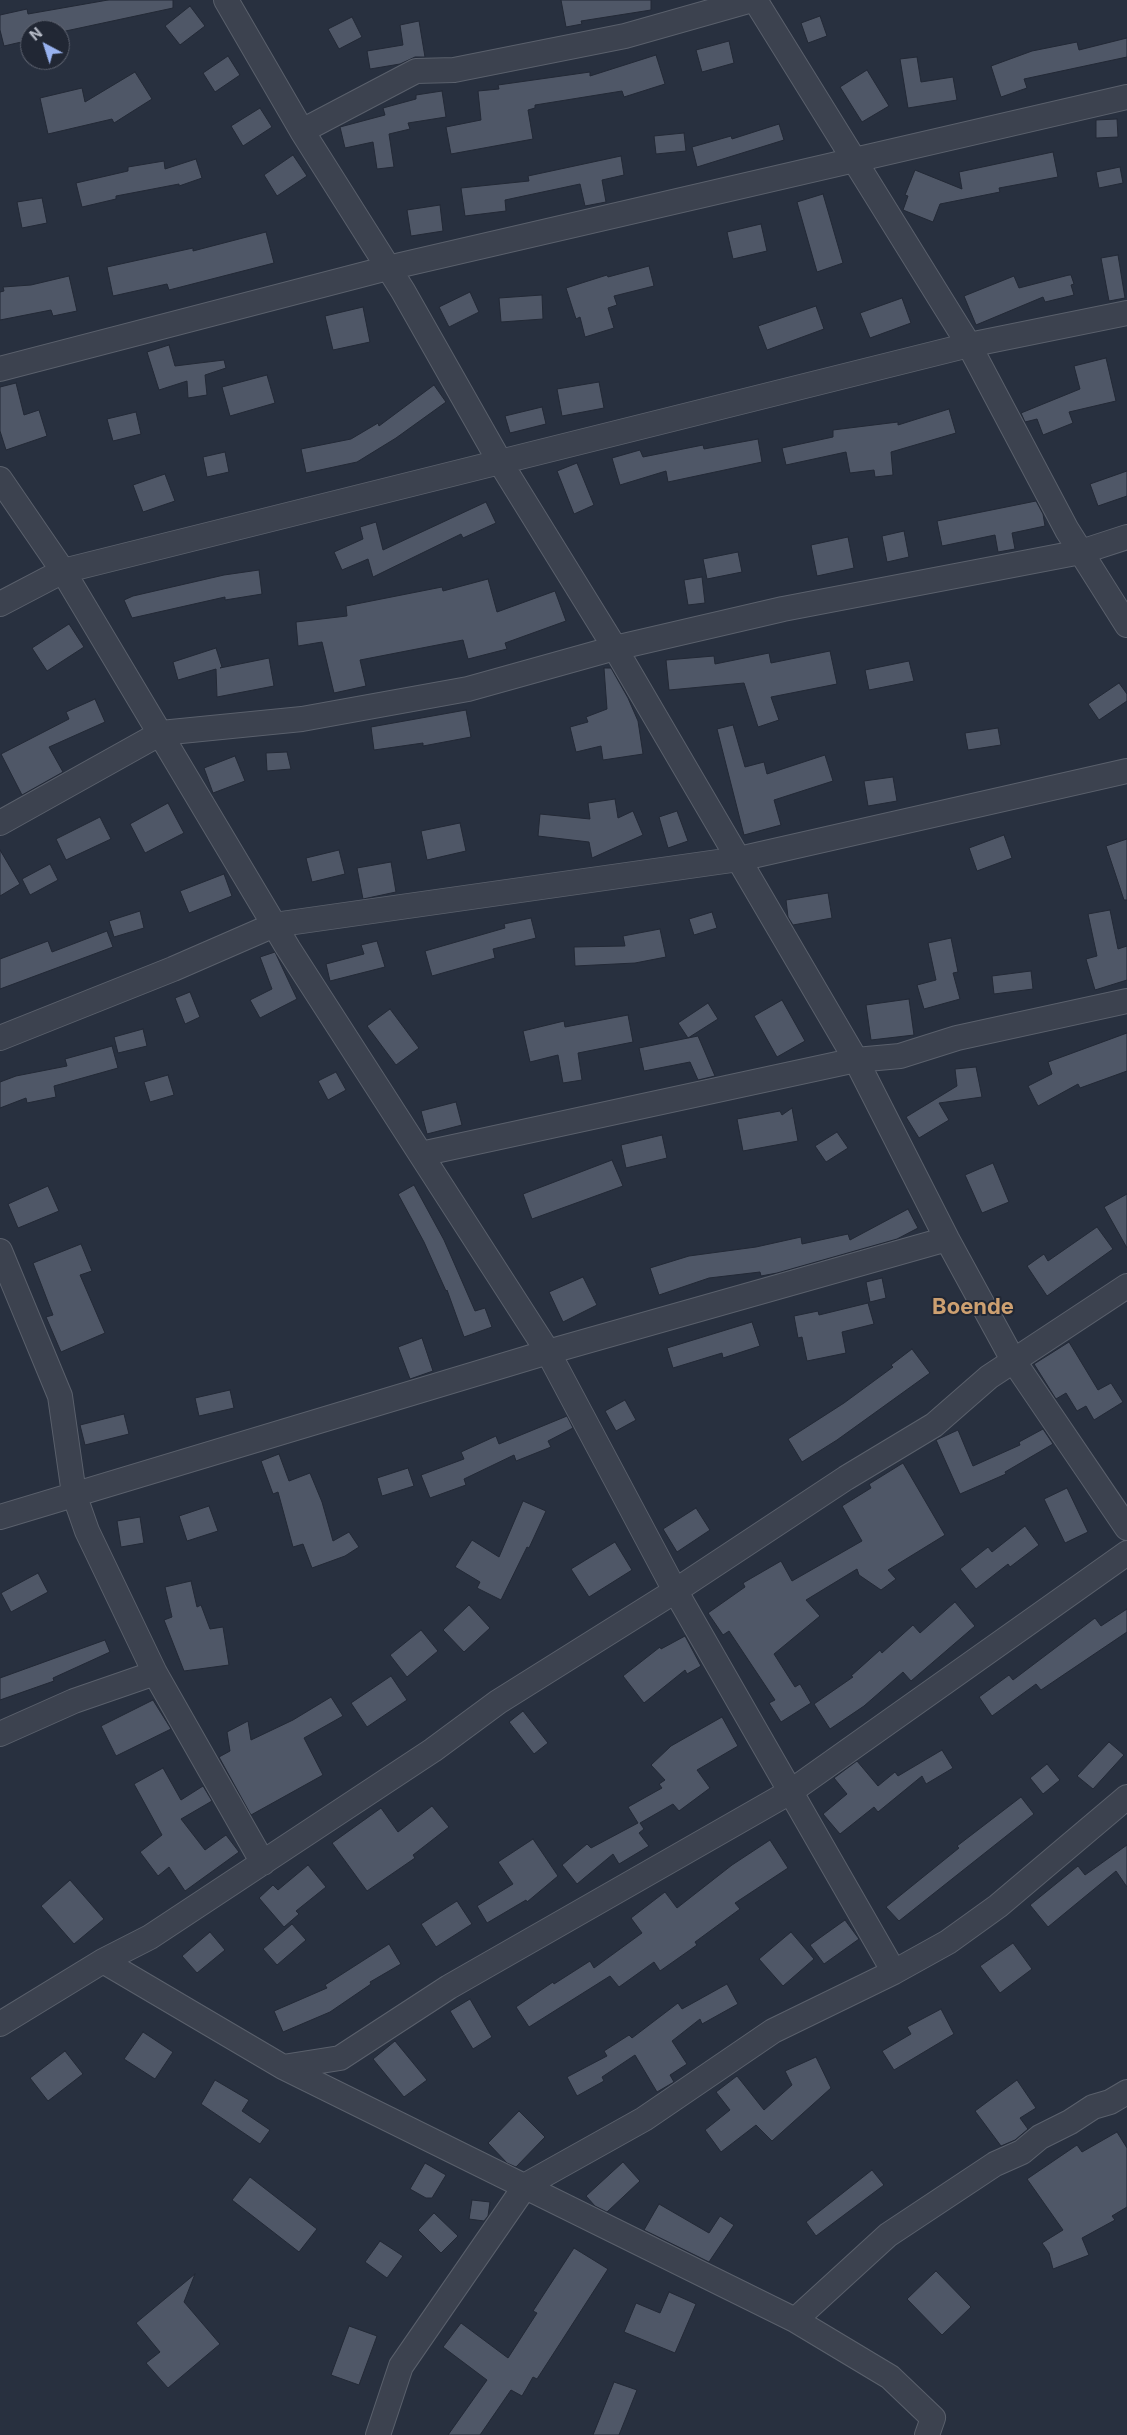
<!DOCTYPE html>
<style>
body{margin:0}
#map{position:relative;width:1127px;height:2435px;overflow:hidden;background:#28303f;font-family:Inter,sans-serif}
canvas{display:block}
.north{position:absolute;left:20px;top:20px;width:50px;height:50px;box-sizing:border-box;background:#212734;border:1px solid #5e6370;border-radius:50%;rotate:320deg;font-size:14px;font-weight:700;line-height:20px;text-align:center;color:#b9bec9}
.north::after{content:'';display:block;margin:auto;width:18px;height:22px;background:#98b2ef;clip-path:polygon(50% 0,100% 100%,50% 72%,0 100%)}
</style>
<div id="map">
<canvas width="1127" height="2435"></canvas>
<div class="north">N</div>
</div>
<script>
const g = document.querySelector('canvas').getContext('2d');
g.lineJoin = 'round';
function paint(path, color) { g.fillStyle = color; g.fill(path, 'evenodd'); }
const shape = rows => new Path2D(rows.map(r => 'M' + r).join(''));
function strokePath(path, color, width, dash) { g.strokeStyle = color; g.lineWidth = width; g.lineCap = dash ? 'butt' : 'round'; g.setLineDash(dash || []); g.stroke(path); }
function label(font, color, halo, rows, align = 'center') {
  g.font = font + ' Inter,sans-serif'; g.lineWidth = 4; g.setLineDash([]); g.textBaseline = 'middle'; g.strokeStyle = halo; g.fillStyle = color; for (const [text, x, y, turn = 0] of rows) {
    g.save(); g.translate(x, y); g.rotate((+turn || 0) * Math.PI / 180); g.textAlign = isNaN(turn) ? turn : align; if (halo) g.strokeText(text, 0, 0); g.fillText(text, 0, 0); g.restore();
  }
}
const building = shape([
 [108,0,173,0,173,8,61,32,61,30,30,30,30,40,4,46,0,30,0,15,27,9,28,14,108,0],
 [561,0,651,0,651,10,581,21,582,24,566,27,561,0],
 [190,6,205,26,180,45,165,26,190,6],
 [820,16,827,36,808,43,801,23,820,16],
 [352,17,362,37,339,49,328,29,352,17],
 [419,21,425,57,415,57,400,64,370,69,367,51,403,45,400,25,419,21],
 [1127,38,1127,57,1024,79,1027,88,1001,97,991,66,1032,51,1077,42,1079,50,1127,38],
 [729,41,734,63,702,72,696,50,729,41],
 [656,55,665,84,624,97,622,91,535,105,535,108,528,110,533,139,451,154,446,127,481,120,478,91,499,89,498,85,590,72,590,76,656,55],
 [228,56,240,75,215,92,203,73,228,56],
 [917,57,921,82,953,77,957,100,908,108,900,59,917,57],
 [867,70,889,106,862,122,840,87,867,70],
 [135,72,152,99,114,123,112,119,48,134,40,98,82,88,85,102,135,72],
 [442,91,446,117,408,123,410,129,389,134,394,167,377,169,373,142,345,148,340,127,385,115,383,108,416,99,416,95,442,91],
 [260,108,272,127,243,146,231,126,260,108],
 [1117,119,1118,137,1096,138,1096,120,1117,119],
 [779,124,784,140,697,167,692,147,731,136,732,139,779,124],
 [684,133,686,151,656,154,654,136,684,133],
 [1053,152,1058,177,999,188,1000,192,940,204,933,222,903,210,908,196,905,195,915,170,962,189,959,172,1053,152],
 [293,155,307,176,277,196,264,175,293,155],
 [621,156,624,175,602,180,606,202,585,206,580,184,505,200,506,211,465,216,461,188,529,181,528,176,621,156],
 [196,159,202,178,179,186,179,184,116,196,116,199,82,207,76,183,128,171,128,167,164,161,165,169,196,159],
 [1120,167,1123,183,1099,188,1096,172,1120,167],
 [823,194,843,263,817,272,797,202,823,194],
 [42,198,47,223,22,228,17,202,42,198],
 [440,205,443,231,411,236,407,210,440,205],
 [761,224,767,251,733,259,727,232,761,224],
 [266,232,274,263,169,290,167,284,113,296,107,267,193,248,193,251,266,232],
 [1118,255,1125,298,1109,301,1101,258,1118,255],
 [649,266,654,286,614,296,617,305,608,308,614,328,585,337,580,317,576,319,566,288,607,275,608,277,649,266],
 [1069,275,1071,275,1074,284,1071,285,1074,295,1045,302,1043,297,976,325,964,296,1014,276,1019,288,1069,275],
 [69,276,77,311,53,316,51,310,0,320,0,292,4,291,3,287,31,285,69,276],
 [470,292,479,312,449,327,439,307,470,292],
 [542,295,543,319,501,322,499,298,542,295],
 [902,298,911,323,870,338,860,313,902,298],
 [816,306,824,329,767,350,758,326,816,306],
 [363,307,370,342,333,350,325,316,363,307],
 [169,345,175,366,224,360,226,368,205,375,207,395,188,398,187,381,159,390,147,352,169,345],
 [1106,358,1116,401,1069,412,1073,423,1043,435,1037,419,1025,422,1021,413,1080,389,1074,366,1106,358],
 [267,375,275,403,230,416,222,387,267,375],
 [599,382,604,408,562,416,557,389,599,382],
 [16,383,24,415,39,410,47,436,6,450,0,431,0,387,16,383],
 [434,385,446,402,396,438,357,462,306,473,301,449,351,439,378,423,379,426,434,385],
 [542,407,546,424,510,433,505,416,542,407],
 [949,409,956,433,891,452,893,475,875,477,874,470,850,473,846,452,786,465,782,448,833,437,833,430,898,422,898,425,949,409],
 [136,412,141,434,113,441,107,419,136,412],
 [758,439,762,462,668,482,666,471,620,485,612,458,640,450,643,457,703,445,704,449,758,439],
 [225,452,229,472,207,477,203,457,225,452],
 [577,463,594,505,574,514,557,471,577,463],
 [1127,471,1127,496,1098,506,1090,484,1127,471],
 [165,474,175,501,143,512,133,485,165,474],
 [1036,501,1043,514,1045,526,1012,533,1015,549,998,552,995,535,942,546,937,521,1036,501],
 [486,502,496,523,463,538,461,534,373,577,368,559,342,570,334,552,363,539,360,527,376,522,383,550,486,502],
 [904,531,909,557,887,562,882,536,904,531],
 [848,537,854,568,817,576,811,545,848,537],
 [738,552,742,572,707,579,703,559,738,552],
 [259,570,262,594,225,600,225,597,132,618,124,600,133,596,224,575,259,570],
 [702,577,705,603,688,605,684,580,702,577],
 [488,579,497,612,555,591,566,621,505,643,507,649,468,659,463,640,360,660,366,686,334,693,322,642,298,646,296,622,347,616,346,606,442,587,443,591,488,579],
 [69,624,84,647,47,671,32,648,69,624],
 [216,648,222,667,220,668,269,658,274,686,217,697,216,669,178,680,173,662,216,648],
 [830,651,837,684,771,697,779,720,758,727,744,683,669,690,666,660,714,656,715,664,769,653,771,663,830,651],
 [909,661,914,681,869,690,865,670,909,661],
 [604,668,611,668,628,698,638,721,643,754,603,760,601,746,576,752,570,727,588,722,586,717,607,709,604,668],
 [1119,683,1127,694,1127,701,1099,720,1088,704,1119,683],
 [95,699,105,722,49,747,63,772,22,795,1,754,69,719,66,712,95,699],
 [466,710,471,737,423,746,423,743,374,750,371,727,466,710],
 [733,725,745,767,764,762,767,774,825,755,833,781,774,800,781,825,744,835,717,729,733,725],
 [998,728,1001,745,968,750,965,733,998,728],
 [287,752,291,769,267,771,266,753,287,752],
 [235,756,245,781,213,793,204,768,235,756],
 [893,777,897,801,868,806,864,781,893,777],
 [615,799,618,818,633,811,643,835,592,858,589,842,538,836,540,814,590,819,588,803,615,799],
 [168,803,184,833,145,853,130,824,168,803],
 [677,811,688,841,668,848,659,817,677,811],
 [100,817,111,839,66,860,56,839,100,817],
 [460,823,466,851,427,860,421,831,460,823],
 [1004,835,1012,858,977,871,969,848,1004,835],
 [1127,839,1127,900,1124,900,1106,846,1127,839],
 [0,850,20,884,0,896,0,850],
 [339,850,345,874,312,882,306,858,339,850],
 [391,862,396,892,363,899,357,868,391,862],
 [50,864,58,880,30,895,22,879,50,864],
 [224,874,232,896,189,913,180,891,224,874],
 [828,893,832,918,793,925,788,917,786,900,828,893],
 [1110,910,1118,949,1127,946,1127,980,1095,990,1086,959,1097,956,1088,914,1110,910],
 [140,911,144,928,114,937,109,921,140,911],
 [712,912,717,928,694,935,689,919,712,912],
 [531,918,536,938,493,949,495,958,432,976,425,951,505,928,504,924,531,918],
 [660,929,666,957,635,963,575,966,574,947,625,946,623,936,660,929],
 [107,931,113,947,0,989,0,959,48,941,52,952,107,931],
 [951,938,958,972,953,973,960,999,924,1009,917,985,936,980,928,943,951,938],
 [377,941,385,967,330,981,326,964,364,954,361,945,377,941],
 [275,952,297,999,260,1018,250,1000,272,989,260,957,275,952],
 [1031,971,1033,989,994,994,992,976,1031,971],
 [190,992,200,1017,185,1024,175,998,190,992],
 [909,999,914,1035,871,1040,866,1005,909,999],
 [782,1000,805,1041,777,1057,754,1016,782,1000],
 [708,1003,718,1019,688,1038,698,1036,715,1076,698,1080,690,1062,644,1071,639,1048,688,1038,678,1023,708,1003],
 [390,1009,419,1048,396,1065,367,1026,390,1009],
 [628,1015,633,1042,578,1053,582,1080,563,1083,558,1055,530,1062,523,1031,564,1021,565,1027,628,1015],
 [143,1029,147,1046,118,1053,114,1037,143,1029],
 [1127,1033,1127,1071,1080,1088,1078,1084,1038,1106,1028,1086,1052,1074,1048,1062,1127,1033],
 [112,1046,118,1068,54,1086,56,1097,27,1103,26,1098,0,1108,0,1082,16,1076,67,1066,65,1059,112,1046],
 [976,1067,982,1097,939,1103,949,1120,919,1138,906,1117,957,1086,955,1069,976,1067],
 [336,1072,346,1090,328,1100,318,1081,336,1072],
 [168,1075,174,1095,150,1102,144,1082,168,1075],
 [456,1102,462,1125,427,1134,421,1111,456,1102],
 [792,1108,798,1141,743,1151,737,1119,780,1111,782,1115,792,1108],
 [837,1132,848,1148,826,1162,815,1146,837,1132],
 [662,1135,667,1158,626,1168,621,1145,662,1135],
 [612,1160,623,1186,532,1219,523,1194,612,1160],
 [993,1163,1009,1202,982,1213,965,1175,993,1163],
 [414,1185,444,1240,475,1311,485,1308,492,1327,464,1337,447,1290,446,1291,424,1242,398,1194,414,1185],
 [48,1186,59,1211,18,1228,8,1204,48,1186],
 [1127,1194,1127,1248,1104,1207,1127,1194],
 [908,1209,918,1228,897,1239,777,1273,761,1276,760,1272,709,1278,659,1295,650,1268,689,1256,756,1247,801,1237,802,1244,848,1234,850,1240,908,1209],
 [1097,1227,1113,1249,1047,1296,1027,1266,1044,1254,1048,1261,1097,1227],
 [81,1244,92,1271,80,1275,105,1333,61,1352,46,1317,53,1315,33,1263,81,1244],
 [583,1277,597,1305,563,1322,549,1292,583,1277],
 [882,1278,886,1298,870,1302,866,1282,882,1278],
 [868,1303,874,1324,842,1332,846,1353,807,1361,802,1337,798,1338,794,1316,818,1311,819,1315,868,1303],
 [752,1322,760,1346,723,1358,722,1353,673,1368,667,1348,752,1322],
 [422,1338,433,1371,410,1379,398,1347,422,1338],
 [1069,1342,1098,1390,1111,1383,1123,1402,1094,1420,1086,1406,1077,1411,1066,1393,1056,1399,1034,1364,1069,1342],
 [912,1349,930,1373,837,1440,802,1462,788,1439,844,1403,893,1367,891,1365,912,1349],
 [230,1390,234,1408,199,1416,195,1398,230,1390],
 [625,1400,636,1420,616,1431,605,1411,625,1400],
 [124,1414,129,1434,85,1445,80,1425,124,1414],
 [567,1416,573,1428,548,1441,551,1447,516,1461,514,1455,464,1479,466,1485,430,1498,421,1475,464,1459,461,1452,496,1436,499,1444,567,1416],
 [1043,1429,1053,1444,1005,1472,1006,1474,960,1494,936,1440,958,1430,973,1466,1020,1445,1019,1442,1043,1429],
 [279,1454,289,1481,310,1473,322,1502,333,1541,349,1532,359,1547,345,1556,312,1568,303,1544,293,1547,278,1492,273,1494,261,1461,279,1454],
 [903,1463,945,1535,888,1570,896,1579,881,1590,859,1575,857,1569,806,1600,820,1616,774,1654,795,1687,800,1684,811,1703,781,1722,769,1703,775,1700,729,1631,723,1635,708,1613,745,1587,743,1583,781,1561,792,1581,862,1541,842,1506,871,1488,869,1484,903,1463],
 [408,1468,414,1486,382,1496,377,1478,408,1468],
 [1067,1488,1088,1532,1065,1543,1044,1499,1067,1488],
 [523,1501,546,1511,529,1548,527,1547,501,1600,477,1588,480,1582,455,1567,472,1540,499,1557,523,1501],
 [209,1506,218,1531,187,1541,179,1516,209,1506],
 [696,1508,710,1530,677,1552,663,1529,696,1508],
 [140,1517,144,1543,121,1547,117,1521,140,1517],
 [1025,1526,1039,1545,1010,1567,1008,1564,976,1589,960,1569,988,1547,992,1552,1025,1526],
 [615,1542,632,1570,589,1597,571,1569,615,1542],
 [38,1573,48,1592,11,1612,1,1593,38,1573],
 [191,1581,197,1607,201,1605,210,1629,223,1627,229,1665,184,1671,164,1620,172,1617,165,1587,191,1581],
 [955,1602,975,1626,911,1681,903,1672,864,1706,830,1729,814,1704,853,1677,851,1676,880,1650,882,1653,913,1625,920,1633,955,1602],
 [469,1605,490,1628,464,1652,443,1630,469,1605],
 [1127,1609,1127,1632,1041,1690,1036,1684,992,1716,979,1697,1009,1675,1013,1680,1095,1618,1101,1626,1127,1609],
 [421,1630,438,1651,407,1677,390,1655,421,1630],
 [685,1636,701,1666,687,1674,685,1670,644,1703,623,1676,660,1647,661,1649,685,1636],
 [105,1640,110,1652,53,1678,54,1681,0,1700,0,1678,105,1640],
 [391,1676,407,1700,367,1727,351,1703,391,1676],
 [331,1697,343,1716,304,1738,323,1775,251,1815,219,1757,230,1751,227,1732,248,1721,251,1740,293,1720,331,1697],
 [153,1700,171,1729,116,1756,101,1726,153,1700],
 [523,1711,548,1743,534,1754,509,1722,523,1711],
 [722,1717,738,1746,697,1770,710,1788,679,1811,673,1804,640,1823,644,1829,639,1833,649,1846,619,1864,613,1854,577,1884,562,1865,587,1844,591,1848,638,1823,628,1807,662,1788,659,1784,665,1780,651,1765,671,1746,722,1717],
 [1109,1742,1124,1755,1093,1789,1077,1776,1109,1742],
 [942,1750,953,1768,926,1784,922,1776,878,1812,874,1807,840,1834,823,1814,847,1794,834,1778,857,1761,878,1786,895,1772,898,1776,942,1750],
 [1047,1764,1060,1780,1043,1794,1030,1778,1047,1764],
 [163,1768,181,1800,203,1786,212,1801,181,1819,205,1850,226,1835,239,1852,185,1891,169,1867,158,1876,140,1852,162,1835,134,1784,163,1768],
 [1021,1797,1034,1814,899,1921,886,1907,959,1848,957,1846,1021,1797],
 [432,1806,449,1827,413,1855,415,1858,367,1891,332,1843,381,1808,398,1832,432,1806],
 [533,1839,558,1876,527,1902,526,1900,487,1923,477,1906,513,1884,498,1862,533,1839],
 [770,1840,788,1868,735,1903,740,1909,695,1942,697,1945,660,1971,654,1962,619,1987,610,1976,529,2027,516,2007,553,1982,554,1984,590,1961,594,1968,642,1933,631,1918,665,1892,677,1908,732,1865,770,1840],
 [1127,1845,1127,1887,1116,1871,1048,1927,1030,1905,1078,1866,1085,1875,1127,1845],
 [308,1865,326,1887,296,1911,299,1914,284,1927,259,1898,273,1885,278,1890,308,1865],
 [70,1880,104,1919,74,1944,41,1906,70,1880],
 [457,1901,472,1924,436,1947,421,1924,457,1901],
 [845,1920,859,1939,824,1964,810,1945,845,1920],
 [292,1924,306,1940,277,1965,263,1949,292,1924],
 [210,1932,225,1950,197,1973,182,1956,210,1932],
 [791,1932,814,1959,783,1986,759,1959,791,1932],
 [1013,1943,1032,1969,1000,1993,980,1966,1013,1943],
 [389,1944,401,1964,370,1982,371,1984,330,2012,283,2032,274,2011,327,1988,325,1985,389,1944],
 [727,1984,738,2004,702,2024,700,2019,672,2041,687,2064,670,2075,674,2082,657,2092,635,2055,602,2077,604,2081,577,2096,567,2077,607,2056,604,2051,629,2035,632,2038,678,2003,682,2009,727,1984],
 [470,1999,492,2037,473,2049,450,2011,470,1999],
 [941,2009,954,2034,894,2070,882,2051,911,2034,907,2027,941,2009],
 [143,2032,173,2052,155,2079,124,2059,143,2032],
 [395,2041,427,2080,404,2097,373,2059,395,2041],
 [65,2051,83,2074,48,2101,30,2078,65,2051],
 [816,2057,831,2088,772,2141,756,2125,721,2152,705,2130,730,2110,716,2092,737,2076,764,2110,792,2085,785,2071,816,2057],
 [215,2080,249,2100,242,2111,270,2130,260,2144,201,2104,215,2080],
 [1017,2080,1036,2108,1020,2118,1028,2129,1015,2140,1001,2146,975,2111,1017,2080],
 [519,2111,545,2137,516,2167,507,2163,488,2143,519,2111],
 [1117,2132,1127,2148,1127,2207,1112,2216,1115,2220,1082,2238,1089,2255,1053,2269,1049,2253,1042,2243,1063,2230,1027,2179,1077,2145,1082,2152,1117,2132],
 [623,2162,640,2181,607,2212,595,2206,586,2196,623,2162],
 [425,2163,446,2175,432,2198,426,2198,410,2189,425,2163],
 [872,2170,884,2185,816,2236,806,2222,872,2170],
 [250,2177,317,2229,299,2252,232,2200,250,2177],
 [472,2200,490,2202,488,2216,484,2221,469,2219,472,2200],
 [659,2204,709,2233,720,2216,734,2225,709,2262,644,2230,659,2204],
 [434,2213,458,2236,441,2253,418,2230,434,2213],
 [380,2241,403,2256,387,2278,365,2262,380,2241],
 [574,2248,608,2269,537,2379,533,2377,522,2396,511,2390,480,2435,448,2435,487,2380,443,2347,461,2323,508,2358,537,2313,533,2311,574,2248],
 [936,2271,971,2307,942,2335,907,2299,936,2271],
 [195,2274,184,2302,220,2344,168,2388,146,2363,160,2352,136,2323,195,2274],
 [669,2292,696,2304,675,2353,624,2332,636,2303,660,2313,669,2292],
 [349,2326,377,2336,359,2385,331,2375,349,2326],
 [614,2382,637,2390,619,2435,593,2435,614,2382]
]);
const street = shape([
 [226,0,302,131,403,291,500,462,615,648,856,1060,947,1239,1013,1360,1127,1528],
 [755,0,969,345,1067,530,1127,625],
 [302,131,416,71,454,70,625,36,752,0],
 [0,369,388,268,1127,97],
 [0,479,63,571,288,948,548,1352,672,1585,894,1972],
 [0,604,63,571,969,345,1127,313],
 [0,823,161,733,302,719,468,689,615,648,783,609,1081,552,1127,537],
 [0,1038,173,969,274,925,739,859,1127,771],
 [421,1154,856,1060,900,1056,957,1038,1127,1001],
 [0,1251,60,1396,74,1494,87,1531,155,1673,263,1863],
 [0,1517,548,1352,947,1239],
 [0,1734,74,1701,155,1673],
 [103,1961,283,2067,795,2320,890,2377,933,2418,927,2435],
 [0,2024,103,1961,150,1937,433,1750,498,1702,675,1591,846,1478,934,1425,989,1377,1127,1286],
 [283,2067,340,2058,449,1987,790,1792,1127,1553],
 [795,2320,888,2235,995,2164,1022,2152,1040,2137,1070,2122,1093,2107,1110,2102,1127,2092],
 [378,2435,401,2366,526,2185,644,2119,773,2031,894,1972,948,1942,998,1906,1127,1797]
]);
const townNames = [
 ["Boende",973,1307]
];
paint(building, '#4f5767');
strokePath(building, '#232936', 1);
strokePath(street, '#5a606c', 26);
strokePath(street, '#3c424f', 24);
label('bold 22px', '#cda071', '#212734', townNames);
</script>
